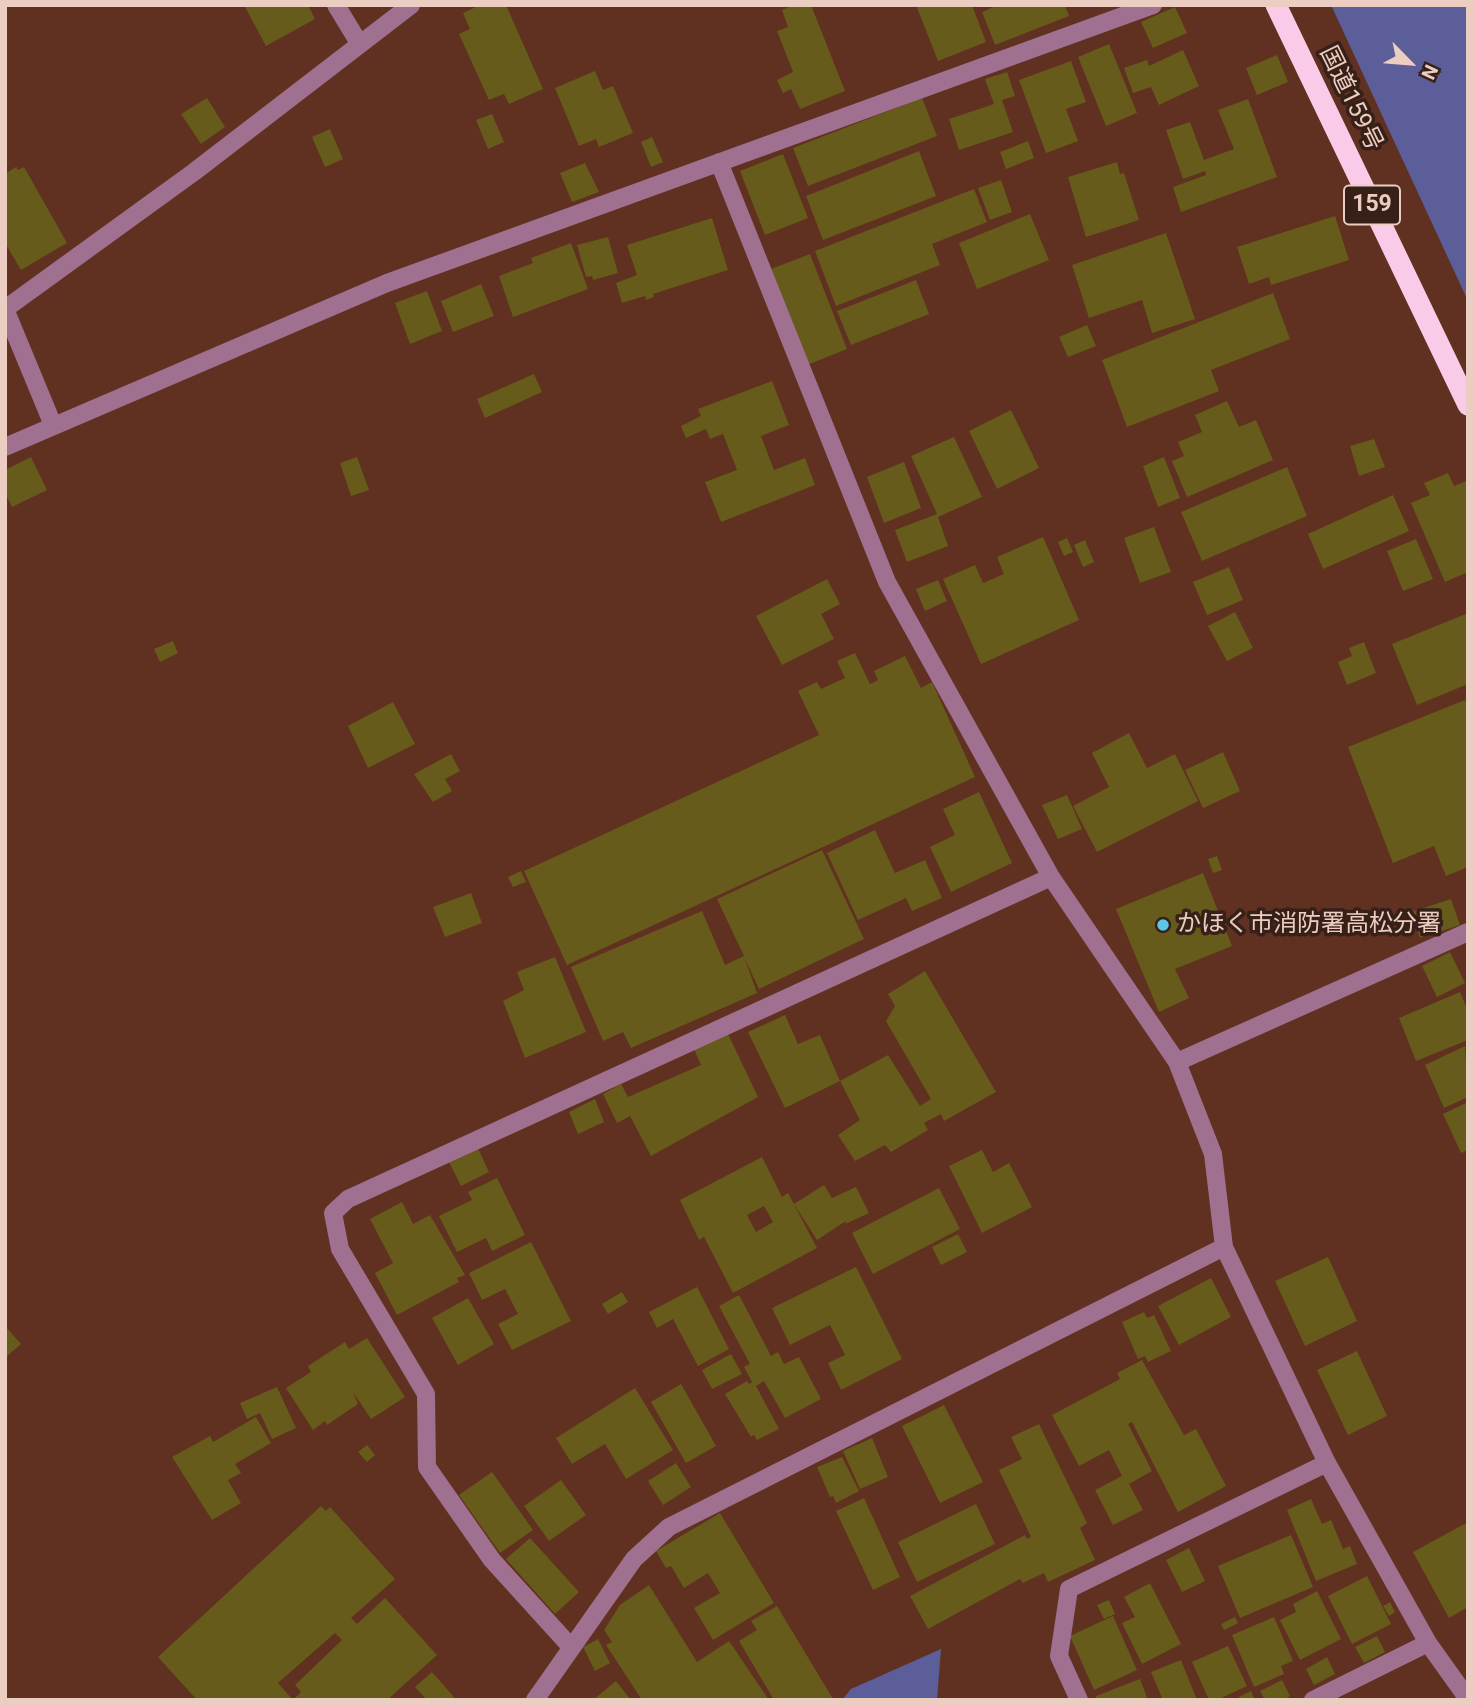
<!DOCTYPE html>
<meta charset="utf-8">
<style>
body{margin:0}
#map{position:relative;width:1473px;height:1705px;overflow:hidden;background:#603020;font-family:Roboto,sans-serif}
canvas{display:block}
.frame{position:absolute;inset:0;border:7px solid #ebcdc2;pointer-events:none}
.north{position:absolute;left:1375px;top:28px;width:70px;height:70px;-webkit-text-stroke:5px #362018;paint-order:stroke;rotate:115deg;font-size:19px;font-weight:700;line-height:28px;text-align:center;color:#ebcdc2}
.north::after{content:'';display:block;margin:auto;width:24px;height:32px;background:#ebcdc2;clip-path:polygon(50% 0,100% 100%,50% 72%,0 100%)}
</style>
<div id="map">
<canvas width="1473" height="1705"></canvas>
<div class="frame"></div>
<div class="north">N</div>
</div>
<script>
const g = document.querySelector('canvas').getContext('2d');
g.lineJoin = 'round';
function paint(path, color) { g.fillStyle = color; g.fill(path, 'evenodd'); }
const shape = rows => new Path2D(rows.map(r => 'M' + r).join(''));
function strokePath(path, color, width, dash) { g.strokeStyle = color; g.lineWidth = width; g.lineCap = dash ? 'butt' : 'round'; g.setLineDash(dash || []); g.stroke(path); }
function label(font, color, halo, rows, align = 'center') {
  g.font = font + ' Roboto,"Noto Sans JP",sans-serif'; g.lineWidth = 7; g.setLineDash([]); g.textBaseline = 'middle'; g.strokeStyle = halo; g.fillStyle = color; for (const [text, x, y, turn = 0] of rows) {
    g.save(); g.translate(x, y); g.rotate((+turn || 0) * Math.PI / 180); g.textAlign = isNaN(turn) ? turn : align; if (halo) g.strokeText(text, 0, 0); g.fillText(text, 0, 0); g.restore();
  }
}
const green = shape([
 [1331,5,1468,5,1468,301],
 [941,1649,937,1700,842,1700,851,1689]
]);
const building = shape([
 [244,5,308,5,315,19,266,46],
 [480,5,506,5,543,89,509,104,504,94,489,100,459,34,470,29,463,13],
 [793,5,811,5,845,91,800,109,791,89,783,93,777,80,793,72,777,31,788,27,782,10],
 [916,5,972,5,986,42,938,61],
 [998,5,1065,5,1069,16,995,45,982,12],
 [1175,7,1187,33,1153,48,1141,22],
 [1109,44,1137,113,1106,126,1078,57],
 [1183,50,1199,86,1159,105,1151,87,1133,93,1124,68,1147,60,1149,66],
 [1277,55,1288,82,1257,95,1246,68],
 [1071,61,1086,102,1066,109,1078,141,1046,153,1019,80],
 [595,71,603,90,613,86,633,133,599,147,596,139,579,146,555,88],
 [1007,72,1015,96,1002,100,1013,132,959,150,949,119,994,104,985,79],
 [207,98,225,127,201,144,181,114],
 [922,98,937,136,808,186,793,148],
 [1248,99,1277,177,1181,212,1173,187,1206,175,1205,171,1183,179,1166,130,1190,122,1204,160,1234,149,1218,110],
 [492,114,504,142,488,149,476,120],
 [330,129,343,159,325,167,312,137],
 [652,137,663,162,651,167,641,142],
 [1028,141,1034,158,1006,169,1000,152],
 [919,151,936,196,823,240,806,196],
 [783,154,808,218,765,235,740,171],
 [1117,162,1120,174,1124,173,1139,220,1086,237,1068,177],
 [585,163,599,192,572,202,560,173],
 [16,167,18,170,24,167,67,243,21,270,5,243,5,174],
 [1001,180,1012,212,990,220,978,188],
 [974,189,987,222,932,244,940,265,836,306,815,251],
 [1030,214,1049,260,977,289,959,243],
 [1335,216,1349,260,1271,285,1269,277,1249,284,1237,247],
 [712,218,728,270,653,294,654,297,646,300,645,296,622,303,616,283,637,275,627,245],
 [1166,233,1195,319,1152,333,1142,300,1089,318,1072,265],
 [608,237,618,273,593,280,592,276,586,277,577,245],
 [571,243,588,289,513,317,499,276,533,263,531,258],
 [810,254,847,349,807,365,771,269],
 [916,280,929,314,851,345,837,311],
 [481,284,494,316,453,332,441,301],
 [427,291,442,331,410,344,395,303],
 [1273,293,1290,339,1211,370,1219,391,1127,427,1102,360],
 [1087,325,1096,346,1068,357,1059,337],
 [534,374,542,392,485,418,477,399],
 [772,381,789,425,761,436,774,470,805,458,815,485,721,522,705,482,737,470,723,434,710,439,706,429,686,438,681,426,701,416,698,409],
 [1227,401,1239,427,1256,420,1273,460,1187,497,1172,461,1184,456,1178,442,1202,432,1195,415],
 [1011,410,1039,468,997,489,969,431],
 [954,437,982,497,938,517,948,546,907,562,895,530,937,514,911,456],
 [1374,439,1385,467,1359,476,1350,446],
 [31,457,47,490,12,507,5,493,5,470],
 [357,457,369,490,351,496,340,463],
 [1164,457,1180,498,1158,507,1143,466],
 [904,462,921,508,884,523,867,477],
 [1287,467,1307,516,1202,561,1181,512],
 [1448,473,1454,486,1466,481,1468,484,1468,572,1445,582,1411,503,1430,495,1424,483],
 [1393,495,1409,531,1323,569,1308,534],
 [1154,527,1171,572,1140,583,1124,538],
 [1043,537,1079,620,981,664,943,579,975,565,983,583,1004,574,997,557],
 [1067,538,1073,552,1064,556,1058,542],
 [1416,539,1433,579,1403,591,1387,551],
 [1085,540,1094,562,1083,567,1074,545],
 [1229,567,1243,600,1207,615,1193,582],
 [827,579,840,604,821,614,834,639,782,665,756,616],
 [938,580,947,601,925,611,916,589],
 [1235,612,1253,648,1227,661,1208,626],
 [1468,613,1468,684,1417,705,1392,644],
 [173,641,178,653,160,662,154,649],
 [1364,642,1376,673,1347,685,1338,662,1352,656,1349,648],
 [855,653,870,684,878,680,874,671,905,656,921,688,932,682,975,777,567,965,524,871,819,735,798,691,817,682,821,689,845,678,837,661],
 [1465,700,1468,707,1468,867,1446,876,1434,846,1393,863,1348,747],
 [393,702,415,744,368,768,348,726],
 [1129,733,1147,768,1175,754,1198,801,1097,852,1073,806,1109,787,1092,753],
 [1223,752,1240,791,1203,808,1185,770],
 [451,754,460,771,445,779,452,791,433,802,414,774],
 [979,792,1012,863,951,892,930,847,955,835,943,809],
 [1067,795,1082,829,1058,839,1042,805],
 [875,830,895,873,925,860,942,898,912,911,906,898,858,920,827,853],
 [822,850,864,939,759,989,745,959,757,993,631,1048,623,1032,603,1041,571,967,702,911,725,965,744,956,717,899],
 [1217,856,1222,870,1213,873,1208,859],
 [521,871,526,882,513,887,508,877],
 [1203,873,1232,946,1175,969,1189,998,1159,1012,1116,909],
 [471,893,482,923,445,937,433,907],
 [1451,899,1460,925,1420,938,1411,912],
 [1450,952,1465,983,1437,997,1422,966],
 [555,957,586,1032,525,1058,503,1001,524,990,517,972],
 [925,971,996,1092,944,1121,941,1114,924,1123,928,1130,891,1152,885,1145,855,1161,838,1135,860,1120,840,1081,888,1055,920,1106,931,1099,886,1021,895,1006,888,994],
 [1460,992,1468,1011,1468,1040,1416,1061,1399,1018],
 [785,1015,798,1044,820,1035,840,1081,785,1108,748,1032],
 [728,1034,758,1097,651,1156,630,1116,617,1123,603,1094,621,1084,628,1097,701,1065,694,1049],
 [1465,1046,1468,1097,1444,1108,1425,1065],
 [595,1099,604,1122,578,1134,569,1112],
 [1468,1102,1468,1150,1461,1153,1443,1114],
 [477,1146,489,1172,461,1186,448,1160],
 [982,1150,993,1172,1009,1163,1032,1207,982,1233,949,1166],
 [762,1157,782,1197,788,1193,817,1248,733,1293,704,1237,699,1240,680,1200],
 [764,1206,773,1222,756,1232,747,1215],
 [497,1178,525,1235,492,1251,486,1238,457,1252,439,1216,472,1200,468,1192],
 [824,1185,832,1198,856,1187,869,1213,845,1224,846,1221,817,1240,794,1204],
 [939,1188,960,1229,873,1274,852,1233],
 [402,1202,413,1224,430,1215,465,1275,457,1278,459,1282,397,1315,375,1273,393,1263,370,1219],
 [958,1234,967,1252,941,1265,932,1247],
 [531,1242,571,1321,512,1350,498,1324,518,1314,505,1289,482,1300,469,1273],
 [1328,1257,1357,1321,1305,1346,1275,1281],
 [856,1267,902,1359,841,1390,828,1363,845,1355,830,1325,790,1345,772,1308],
 [1211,1278,1231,1317,1179,1345,1158,1306],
 [697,1287,729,1349,698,1366,673,1319,657,1328,649,1312],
 [622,1292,628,1302,608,1314,602,1304],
 [739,1295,771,1356,778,1352,784,1364,799,1357,821,1399,785,1418,764,1381,756,1386,779,1429,757,1440,754,1435,751,1437,725,1394,747,1381,749,1384,752,1382,744,1367,750,1364,719,1306],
 [468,1298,494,1344,458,1365,432,1318],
 [1144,1312,1147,1318,1154,1315,1171,1351,1148,1362,1145,1356,1138,1359,1122,1322],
 [5,1326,21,1344,5,1358],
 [367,1338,405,1397,371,1419,353,1392,358,1404,327,1425,325,1421,313,1430,286,1388,311,1372,308,1366,345,1342,349,1349],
 [1357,1351,1387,1416,1348,1435,1317,1370],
 [731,1354,742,1374,712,1389,702,1370],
 [1142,1360,1184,1435,1196,1429,1226,1486,1178,1512,1132,1422,1128,1424,1152,1471,1129,1484,1143,1510,1113,1525,1095,1490,1122,1476,1109,1450,1079,1466,1052,1415,1120,1379,1117,1373],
 [681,1384,716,1446,686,1463,651,1402],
 [277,1387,296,1428,272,1439,260,1413,247,1419,240,1403],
 [635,1388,673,1450,626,1479,605,1444,572,1464,556,1438],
 [944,1405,983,1482,940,1503,902,1426],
 [256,1417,271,1443,235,1464,241,1473,228,1480,241,1503,212,1520,172,1457,210,1436,213,1442],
 [1039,1424,1087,1523,1080,1528,1095,1560,1048,1582,1044,1573,1023,1583,1020,1579,928,1629,910,1596,1025,1535,1027,1539,1031,1537,999,1470,1022,1459,1011,1437],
 [872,1438,888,1477,860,1489,843,1451],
 [367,1445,375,1455,367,1462,358,1452],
 [842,1457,859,1491,836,1503,833,1496,830,1497,817,1467],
 [676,1463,691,1487,663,1505,648,1481],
 [492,1472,533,1530,500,1553,459,1495],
 [561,1480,586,1515,549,1541,524,1506],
 [864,1498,900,1577,873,1590,836,1511],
 [1311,1499,1322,1524,1331,1520,1343,1549,1350,1546,1357,1564,1316,1581,1287,1510],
 [976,1504,995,1544,917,1582,898,1542],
 [321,1506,326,1511,330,1507,395,1579,351,1618,357,1624,385,1598,437,1655,387,1700,197,1700,158,1657],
 [335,1633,342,1640,295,1685,301,1692,293,1700,278,1683],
 [720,1513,774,1603,713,1640,694,1608,720,1593,708,1573,684,1588,671,1566,666,1568,656,1551],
 [1468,1522,1468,1607,1449,1618,1413,1552],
 [1291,1535,1313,1587,1240,1618,1218,1566],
 [530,1538,579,1592,555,1614,506,1559],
 [1189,1548,1205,1581,1182,1592,1166,1560],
 [1367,1576,1391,1624,1352,1644,1328,1596],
 [1150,1583,1181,1644,1142,1664,1122,1623,1135,1617,1124,1597],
 [649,1585,697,1662,729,1641,769,1700,642,1700,606,1645,612,1642,604,1630,620,1605],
 [1317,1591,1341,1639,1300,1660,1280,1620,1296,1612,1293,1604],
 [1109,1600,1115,1614,1104,1619,1097,1605],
 [1390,1602,1395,1612,1389,1616,1383,1606],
 [777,1606,833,1699,831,1700,774,1700,739,1641,757,1630,751,1621],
 [1113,1616,1137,1670,1094,1690,1070,1636],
 [1235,1617,1238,1623,1224,1630,1221,1624],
 [1274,1617,1293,1661,1281,1666,1284,1674,1254,1687,1232,1635],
 [1377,1636,1385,1652,1364,1663,1355,1647],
 [598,1639,610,1663,595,1671,583,1647],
 [1228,1646,1247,1686,1217,1700,1209,1700,1192,1662],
 [1327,1657,1335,1674,1314,1685,1306,1669],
 [1181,1660,1197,1700,1163,1700,1151,1672],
 [432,1672,454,1697,451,1700,427,1700,415,1687],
 [1140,1679,1148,1700,1097,1700,1096,1696],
 [1282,1680,1290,1696,1283,1700,1265,1700,1260,1691],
 [616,1681,631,1700,593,1700],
 [1251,1691,1255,1700,1233,1700]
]);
const minor = shape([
 [336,5,359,43],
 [719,162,887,582,1051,877,1177,1062,1213,1154,1224,1247,1327,1463,1428,1643,1468,1699],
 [5,309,194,172,411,5],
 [5,309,53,425],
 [5,447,387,283,1153,5],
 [1177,1062,1468,932],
 [570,1646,492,1560,427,1467,426,1394,340,1249,333,1213,348,1199,1051,877],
 [535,1700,634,1559,669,1527,1224,1247],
 [1079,1700,1059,1656,1069,1589,1327,1463],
 [1313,1700,1428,1643]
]);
const highway = shape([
 [1276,5,1468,405]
]);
const markers = [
 [1163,925,7,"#5bc8e7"]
];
const shields = [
 [1372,205,56]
];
const shieldNames = [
 ["159",1372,205]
];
const streetNames = [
 ["国道159号",1350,99,64]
];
const poiNames = [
 ["かほく市消防署高松分署",1177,925]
];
paint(green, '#5b5e99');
paint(building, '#665b1b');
strokePath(minor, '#a07090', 18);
strokePath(highway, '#facbe9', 21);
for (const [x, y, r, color] of markers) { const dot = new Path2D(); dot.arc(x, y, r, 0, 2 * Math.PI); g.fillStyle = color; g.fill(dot); strokePath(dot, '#362018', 2.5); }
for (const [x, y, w] of shields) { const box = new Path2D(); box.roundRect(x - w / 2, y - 19.5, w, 39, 5); g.fillStyle = '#362018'; g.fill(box); strokePath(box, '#ebcdc2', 2); }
label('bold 23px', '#ebcdc2', null, shieldNames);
label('24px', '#ebcdc2', '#362018', streetNames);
label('24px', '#ebcdc2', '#362018', poiNames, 'left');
</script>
